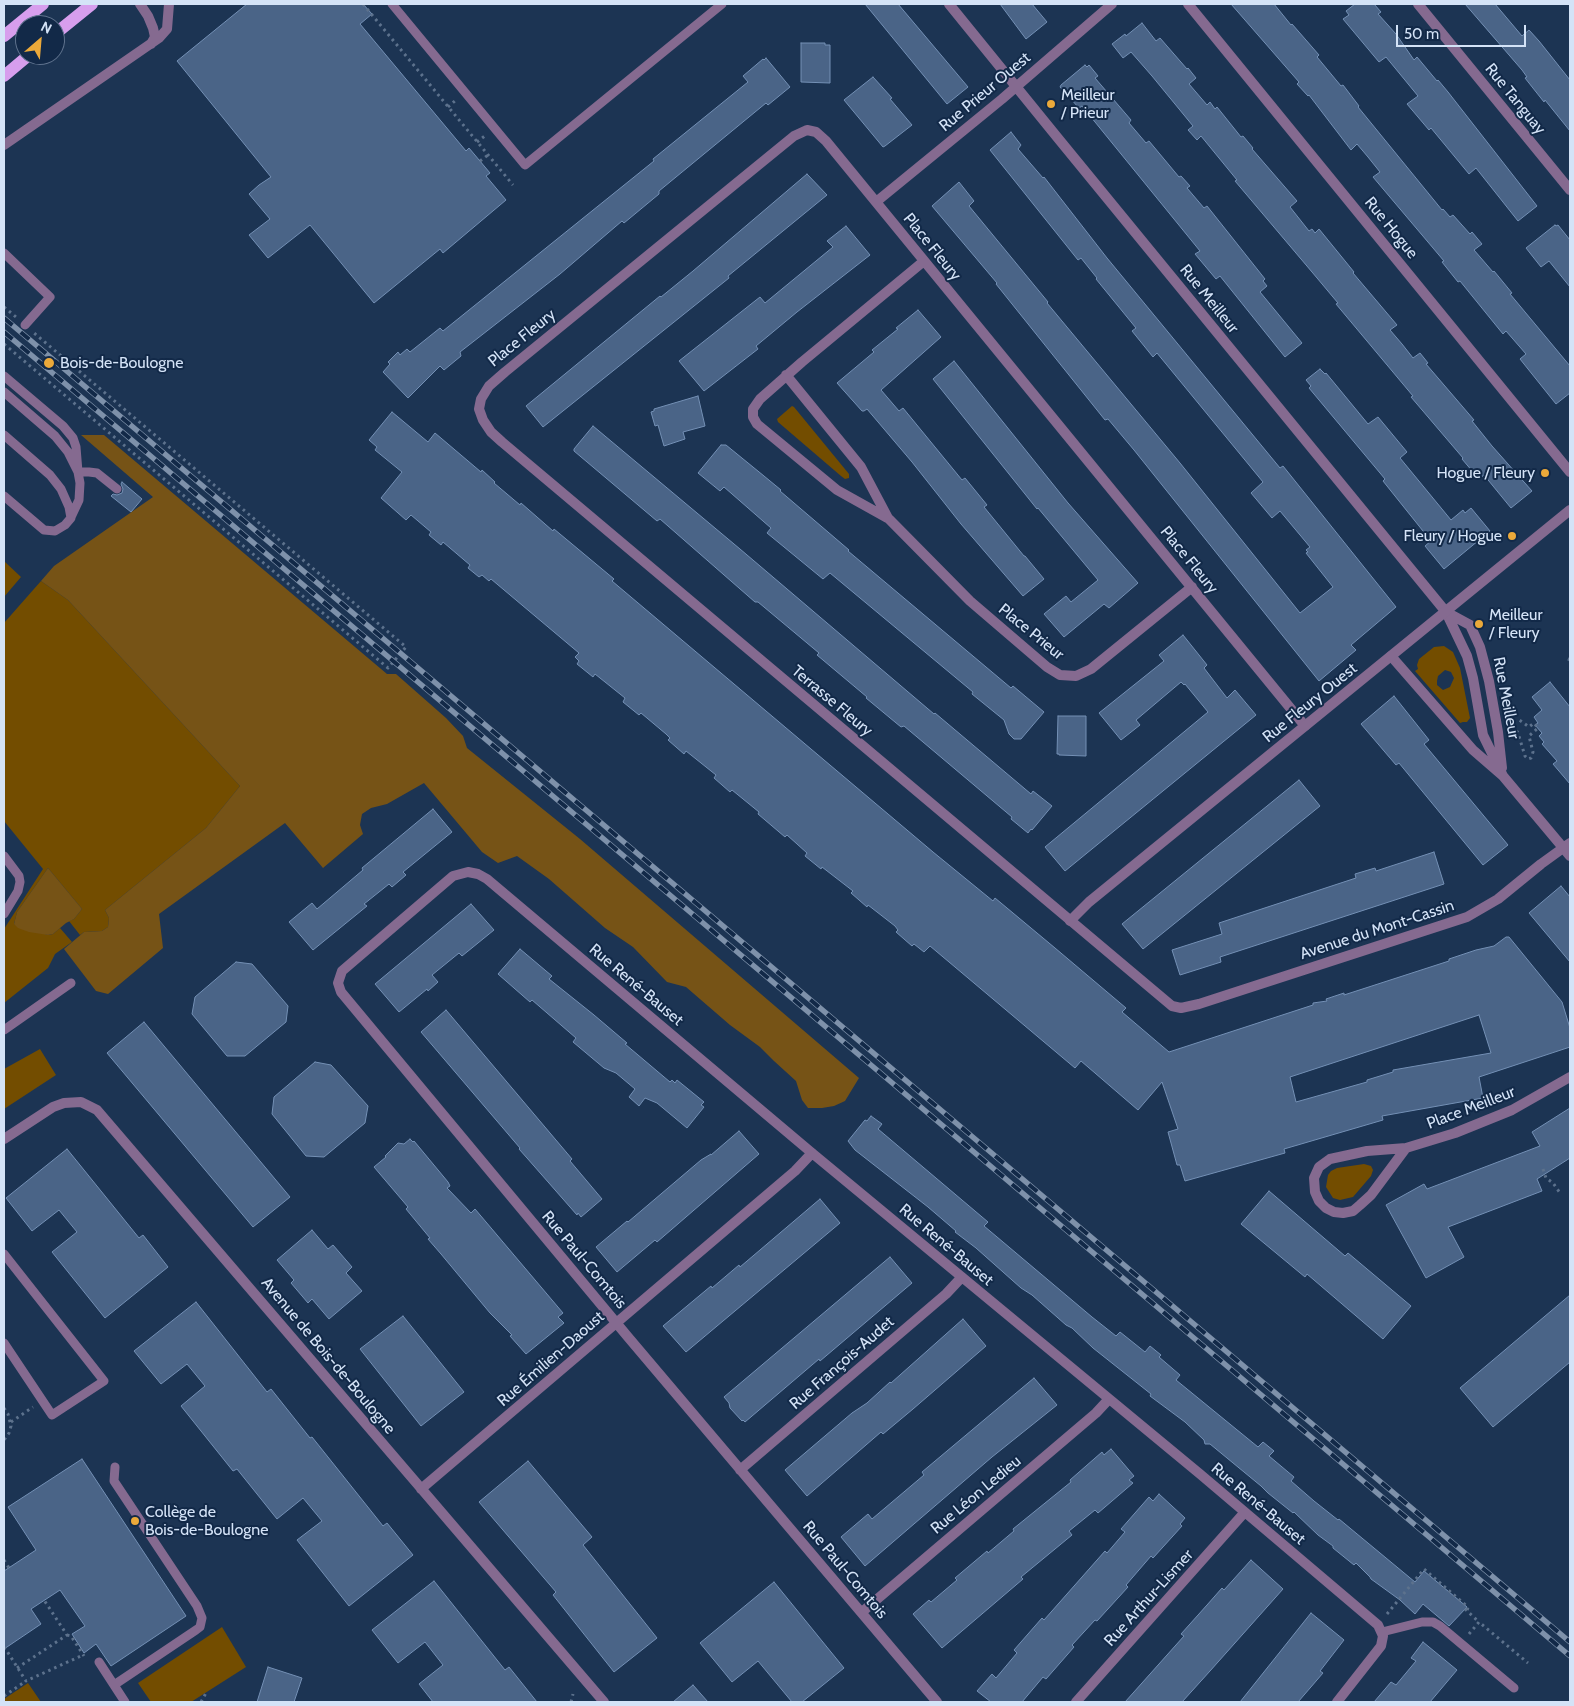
<!DOCTYPE html>
<meta charset="utf-8">
<style>
body{margin:0}
#map{position:relative;width:1574px;height:1706px;overflow:hidden;background:#1c3453;font-family:Cabin,sans-serif}
canvas{display:block}
.frame{position:absolute;inset:0;border:5px solid #d4e3f7;pointer-events:none}
.north{position:absolute;left:15px;top:15px;width:50px;height:50px;box-sizing:border-box;background:#122948;border:1px solid #60738e;border-radius:50%;rotate:27deg;font-size:14px;font-weight:700;line-height:20px;text-align:center;color:#d4e3f7}
.north::after{content:'';display:block;margin:auto;width:18px;height:22px;background:#eba93a;clip-path:polygon(50% 0,100% 100%,50% 72%,0 100%)}
.scale{position:absolute;left:1396px;top:25px;width:130px;height:22px;box-sizing:border-box;border:2px solid #d4e3f7;border-top:0;padding-left:6px;font-size:15px;line-height:18px;white-space:nowrap;color:#d4e3f7;-webkit-text-stroke:4px #122948;paint-order:stroke}
</style>
<div id="map">
<canvas width="1574" height="1706"></canvas>
<div class="frame"></div>
<div class="north">N</div>
<div class="scale">50 m</div>
</div>
<script>
const g = document.querySelector('canvas').getContext('2d');
g.lineJoin = 'round';
function paint(path, color) { g.fillStyle = color; g.fill(path, 'evenodd'); }
const shape = rows => new Path2D(rows.map(r => 'M' + r).join(''));
function strokePath(path, color, width, dash) { g.strokeStyle = color; g.lineWidth = width; g.lineCap = dash ? 'butt' : 'round'; g.setLineDash(dash || []); g.stroke(path); }
function label(font, color, halo, rows, align = 'center') {
  g.font = font + ' Cabin,sans-serif'; g.lineWidth = 4; g.setLineDash([]); g.textBaseline = 'middle'; g.strokeStyle = halo; g.fillStyle = color; for (const [text, x, y, turn = 0] of rows) {
    g.save(); g.translate(x, y); g.rotate((+turn || 0) * Math.PI / 180); g.textAlign = isNaN(turn) ? turn : align; if (halo) g.strokeText(text, 0, 0); g.fillText(text, 0, 0); g.restore();
  }
}
const green = shape([
 [792,406,794,407,849,474,849,478,845,479,841,476,778,422,777,419],
 [4,561,21,577,4,597],
 [41,581,68,600,240,786,206,828,105,910,109,918,108,927,102,931,84,932,80,935,69,921,74,919,82,909,48,868,17,912,14,924,48,935,53,934,60,928,72,942,55,954,48,968,4,1003,4,929,43,869,4,821,4,623],
 [1444,646,1453,652,1460,668,1470,718,1467,722,1463,722,1460,723,1415,671,1418,669,1417,665,1419,659,1434,647],
 [1445,670,1451,672,1454,678,1450,687,1443,690,1437,685,1437,681,1438,676],
 [40,1049,56,1075,4,1109,4,1069],
 [1364,1164,1371,1166,1373,1170,1371,1176,1353,1197,1340,1200,1333,1198,1326,1187,1328,1175,1331,1171,1337,1168],
 [222,1627,246,1667,191,1702,151,1702,138,1683],
 [28,1683,41,1702,4,1702,4,1699]
]);
const forest = shape([
 [81,435,104,435,387,674,396,674,446,718,463,736,467,748,580,839,859,1078,845,1101,834,1106,822,1108,808,1108,802,1100,796,1081,774,1061,760,1047,730,1025,686,987,667,982,633,947,605,928,549,879,517,856,498,863,482,852,424,783,387,804,371,808,362,814,360,825,363,834,323,868,285,823,159,914,163,948,108,994,96,991,64,949,84,932,102,931,108,927,109,918,105,910,206,828,240,786,68,600,41,581,54,566,153,497],
 [48,868,82,909,74,919,66,923,53,934,48,935,29,932,18,928,14,924,17,912]
]);
const building = shape([
 [247,4,363,4,372,14,360,24,466,151,469,148,490,173,486,176,506,200,443,253,440,249,374,303,310,225,268,258,249,235,270,219,249,194,259,185,271,177,177,61,247,4],
 [865,4,898,4,968,87,947,104,865,4],
 [1000,4,1032,4,1047,22,1026,39,1000,4],
 [1231,4,1274,4,1291,25,1292,24,1319,55,1317,57,1341,86,1343,85,1359,106,1358,107,1442,210,1443,209,1450,217,1453,215,1470,234,1472,232,1482,244,1474,250,1493,272,1494,271,1512,293,1510,294,1570,366,1570,393,1556,404,1520,359,1526,354,1506,331,1503,334,1460,281,1458,282,1442,262,1444,261,1373,177,1380,172,1368,157,1357,144,1351,150,1309,95,1308,96,1297,84,1299,82,1231,4],
 [1355,4,1374,4,1381,12,1378,14,1396,34,1414,60,1417,57,1437,81,1438,80,1448,92,1537,206,1518,221,1476,168,1469,174,1431,128,1429,130,1407,104,1418,96,1386,57,1379,62,1343,19,1349,15,1346,11,1355,4],
 [1465,4,1495,4,1522,36,1529,30,1539,41,1570,80,1570,131,1545,100,1544,102,1525,78,1527,77,1522,70,1465,4],
 [1142,23,1156,41,1160,38,1187,69,1188,68,1196,78,1189,84,1207,105,1210,102,1215,109,1217,107,1241,137,1243,136,1253,148,1252,149,1297,201,1290,207,1309,231,1312,229,1315,233,1319,229,1354,272,1353,273,1397,325,1390,330,1402,344,1413,358,1420,353,1428,363,1426,364,1474,420,1472,421,1492,446,1532,491,1511,508,1484,475,1479,479,1462,459,1463,458,1411,397,1413,396,1336,304,1338,303,1312,272,1235,181,1237,180,1201,136,1197,140,1188,130,1193,126,1152,76,1131,52,1123,58,1112,44,1125,34,1126,36,1142,23],
 [801,43,825,43,825,45,830,45,830,83,801,82,801,43],
 [766,58,790,87,768,105,766,103,659,191,659,194,624,223,622,221,560,274,460,352,461,356,444,370,440,366,408,398,383,372,390,364,388,362,398,352,400,355,407,349,410,352,440,328,443,331,654,161,653,159,748,82,743,76,763,59,764,60,766,58],
 [1085,65,1087,67,1089,65,1098,76,1095,78,1131,120,1129,123,1146,143,1149,141,1179,177,1181,176,1190,186,1187,188,1204,208,1207,206,1265,279,1263,281,1267,286,1260,292,1302,343,1285,357,1220,276,1216,279,1195,254,1200,251,1082,106,1079,108,1060,87,1061,85,1085,65],
 [873,77,892,98,890,99,912,125,885,146,883,147,844,100,873,77],
 [1011,132,1021,145,1018,149,1043,178,1044,177,1107,258,1280,468,1283,466,1396,607,1351,645,1356,650,1319,681,1134,450,1108,419,1105,420,996,284,997,283,932,206,959,182,974,201,969,206,1048,302,1047,303,1180,463,1300,613,1333,587,1306,553,1308,552,1306,550,1310,547,1280,511,1272,518,1251,493,1263,482,1157,353,1153,357,1132,331,1136,328,1096,279,1097,278,1081,258,1078,260,990,150,1011,132],
 [807,174,827,195,728,276,729,278,543,427,526,406,660,296,661,297,693,271,807,174],
 [1555,225,1556,226,1558,225,1570,240,1570,287,1549,261,1541,267,1526,248,1555,225],
 [846,226,870,255,797,312,756,346,758,349,704,391,679,361,760,297,765,303,833,247,827,241,846,226],
 [918,310,941,337,881,390,899,411,903,408,962,480,965,478,987,505,984,507,1024,556,1025,556,1044,579,1023,596,961,524,912,462,867,409,864,411,862,411,837,383,874,352,872,350,898,329,896,328,918,310],
 [954,361,1068,503,1138,583,1109,608,1104,604,1064,637,1044,614,1066,596,1071,602,1098,580,1038,508,1037,509,933,379,954,361],
 [1320,369,1325,374,1326,373,1368,424,1378,417,1407,452,1400,458,1451,520,1463,510,1465,513,1471,508,1490,531,1444,569,1425,546,1431,541,1383,481,1385,479,1309,388,1311,386,1306,380,1320,369],
 [698,396,705,426,683,432,685,439,664,446,658,425,655,426,651,412,654,411,654,409,698,396],
 [392,412,428,442,435,433,481,472,482,470,495,482,494,483,520,505,521,503,553,531,554,529,614,579,612,581,933,852,993,901,995,898,1055,948,1126,1008,1122,1012,1169,1052,1313,1005,1313,1003,1327,1001,1326,999,1344,993,1344,995,1449,961,1449,959,1476,950,1494,946,1506,937,1509,937,1562,1002,1570,1028,1570,1047,1479,1077,1483,1098,1382,1116,1383,1120,1284,1149,1285,1153,1185,1181,1180,1165,1177,1165,1168,1132,1178,1129,1162,1082,1138,1110,1081,1061,1075,1068,930,946,924,952,914,944,912,946,896,932,898,930,895,926,868,905,867,907,851,893,853,891,822,867,821,869,805,856,807,853,787,835,785,837,758,814,759,812,732,790,730,792,714,778,716,775,686,751,684,754,668,740,670,738,666,734,641,713,639,715,623,702,625,698,595,674,593,677,577,664,579,661,575,657,579,653,491,579,489,581,482,575,479,577,468,568,470,565,443,542,441,545,429,535,431,532,411,515,406,520,381,498,402,472,375,450,377,447,369,440,392,412],
 [1479,1015,1491,1053,1393,1070,1393,1072,1367,1080,1367,1082,1296,1102,1290,1077,1479,1015],
 [593,426,740,549,934,714,935,713,1031,794,1033,791,1052,806,1032,830,1031,829,1028,833,1011,819,1012,817,904,726,901,727,866,698,867,697,817,655,819,653,758,602,755,602,660,519,657,521,574,451,574,449,593,426],
 [721,445,726,445,764,476,781,490,780,491,849,550,848,551,1011,688,1013,686,1044,712,1021,739,1014,739,1009,734,1004,720,972,694,973,692,830,573,823,579,767,533,771,528,724,487,720,491,698,473,721,445],
 [122,482,142,499,131,512,111,496,113,494,117,495,122,493,123,489,121,484,122,482],
 [1183,635,1207,665,1204,668,1227,698,1235,690,1256,715,1065,871,1045,847,1208,712,1185,684,1184,685,1181,682,1136,720,1140,725,1121,740,1099,713,1164,661,1159,655,1183,635],
 [1550,682,1570,707,1570,784,1553,764,1557,761,1542,744,1544,742,1539,736,1542,733,1535,725,1538,723,1534,717,1542,710,1532,697,1550,682],
 [1394,696,1429,740,1424,744,1508,845,1483,865,1399,763,1396,765,1361,724,1394,696],
 [1058,716,1086,716,1086,756,1059,755,1059,754,1057,754,1058,716],
 [1299,780,1320,806,1143,949,1122,924,1299,780],
 [433,809,452,832,403,872,406,875,392,887,389,884,364,904,367,906,313,950,289,922,312,903,317,909,363,870,362,868,433,809],
 [1434,852,1444,884,1220,957,1221,962,1180,975,1172,950,1222,934,1219,923,1356,878,1355,874,1375,868,1376,871,1434,852],
 [1561,886,1570,897,1570,962,1529,913,1561,886],
 [471,904,494,930,462,956,459,953,432,975,438,982,428,991,427,989,399,1012,375,984,471,904],
 [520,949,552,976,549,979,594,1015,627,1043,625,1044,670,1082,672,1080,675,1083,677,1080,704,1102,701,1105,704,1107,687,1128,657,1103,645,1098,639,1106,629,1097,635,1089,616,1073,604,1068,573,1042,576,1038,532,1000,530,1002,498,974,520,949],
 [236,962,252,964,288,1006,286,1022,245,1056,227,1056,192,1014,195,997,236,962],
 [446,1010,572,1159,570,1161,602,1199,581,1217,578,1213,577,1215,527,1158,519,1149,520,1148,421,1032,446,1010],
 [144,1022,290,1197,253,1227,107,1053,144,1022],
 [315,1062,331,1065,368,1106,365,1123,324,1157,306,1156,272,1114,274,1097,315,1062],
 [1570,1108,1570,1158,1537,1179,1542,1191,1448,1227,1464,1257,1426,1278,1386,1205,1424,1184,1427,1189,1540,1146,1532,1132,1570,1108],
 [871,1116,882,1124,878,1129,988,1222,984,1226,1092,1317,1116,1336,1120,1332,1145,1352,1150,1346,1161,1355,1159,1357,1180,1375,1176,1380,1258,1447,1263,1442,1274,1451,1269,1456,1294,1477,1291,1481,1314,1501,1338,1520,1339,1519,1415,1582,1424,1571,1467,1607,1449,1626,1423,1604,1415,1614,1400,1600,1371,1579,1370,1577,1356,1563,1354,1565,1333,1548,1333,1546,1318,1535,1294,1512,1293,1513,1268,1493,1261,1486,1210,1444,1205,1444,1204,1440,1185,1422,1150,1396,1151,1394,1093,1348,1072,1328,1066,1325,1032,1295,1021,1288,976,1248,955,1232,956,1231,928,1207,855,1150,848,1141,865,1120,867,1121,871,1116],
 [739,1131,759,1154,657,1242,655,1240,617,1272,596,1247,627,1221,628,1222,701,1160,711,1154,711,1155,739,1131],
 [410,1139,413,1142,414,1141,448,1182,450,1186,447,1188,471,1213,475,1209,563,1313,558,1317,564,1323,526,1354,510,1336,512,1335,490,1313,441,1254,428,1239,430,1238,406,1209,408,1207,374,1167,386,1157,385,1156,398,1143,404,1144,410,1139],
 [67,1149,139,1238,143,1235,168,1267,105,1318,52,1252,77,1232,59,1210,32,1231,6,1198,67,1149],
 [1269,1191,1345,1256,1348,1253,1411,1306,1383,1339,1307,1274,1305,1277,1241,1224,1269,1191],
 [820,1199,840,1223,686,1352,663,1326,711,1286,712,1288,739,1265,740,1267,820,1199],
 [312,1230,328,1249,333,1245,352,1267,346,1273,362,1291,329,1319,312,1299,308,1303,291,1283,294,1280,277,1260,312,1230],
 [890,1257,912,1283,820,1361,819,1359,745,1422,743,1420,742,1421,730,1408,729,1403,724,1397,890,1257],
 [1570,1295,1570,1362,1493,1427,1460,1388,1570,1295],
 [196,1302,267,1392,271,1389,310,1438,312,1437,383,1526,387,1523,413,1555,349,1606,297,1540,322,1521,303,1498,277,1519,237,1469,233,1471,181,1406,205,1386,187,1364,161,1384,134,1351,196,1302],
 [403,1316,464,1392,421,1426,360,1349,403,1316],
 [963,1319,986,1346,913,1409,883,1434,881,1432,807,1496,785,1470,852,1413,867,1403,890,1382,891,1383,963,1319],
 [1034,1378,1057,1405,992,1457,865,1566,841,1537,868,1514,872,1519,924,1475,922,1472,1034,1378],
 [1111,1449,1134,1476,1129,1480,1133,1483,1098,1513,1095,1510,1069,1531,1072,1535,1021,1577,1023,1579,942,1648,913,1614,929,1600,931,1602,957,1580,955,1578,987,1551,988,1553,1014,1531,1013,1529,1071,1482,1070,1480,1102,1452,1104,1455,1111,1449],
 [82,1459,186,1616,111,1666,96,1644,84,1653,72,1634,85,1626,60,1590,31,1609,41,1624,4,1649,4,1571,36,1550,8,1507,82,1459],
 [528,1461,592,1537,583,1545,657,1638,614,1672,553,1595,556,1592,479,1502,528,1461],
 [1159,1494,1185,1518,1180,1524,1182,1526,1153,1558,1151,1556,1126,1585,1128,1587,1097,1621,1095,1620,1072,1645,1074,1647,1046,1679,1043,1677,1022,1702,991,1702,977,1691,992,1674,996,1678,1017,1653,1014,1650,1042,1618,1044,1620,1105,1551,1107,1553,1125,1532,1121,1529,1149,1497,1153,1501,1159,1494],
 [1251,1560,1283,1589,1210,1671,1182,1702,1125,1702,1184,1636,1181,1634,1207,1605,1222,1588,1224,1590,1251,1560],
 [434,1581,505,1670,509,1667,537,1702,433,1702,419,1684,443,1665,425,1642,398,1663,372,1630,434,1581],
 [774,1582,844,1668,802,1702,792,1702,758,1661,732,1682,700,1643,774,1582],
 [1311,1613,1344,1640,1320,1671,1323,1673,1298,1702,1240,1702,1311,1613],
 [1423,1642,1457,1670,1430,1702,1374,1702,1391,1682,1396,1685,1416,1661,1411,1658,1423,1642],
 [268,1667,302,1678,294,1702,257,1702,268,1667],
 [693,1685,708,1702,673,1702,693,1685]
]);
const path = shape([
 [363,4,513,185],
 [448,107,457,99],
 [477,142,486,135],
 [480,161,488,155],
 [4,307,16,317],
 [4,344,388,668,406,647,34,333],
 [1570,658,1569,660,1570,661],
 [1513,725,1518,733,1525,756,1528,759,1531,758,1533,752,1529,736,1538,728,1534,723,1529,727,1518,719],
 [1543,1169,1546,1178,1553,1183,1560,1193],
 [4,1408,8,1414,11,1426,9,1433,4,1440],
 [11,1422,33,1407],
 [4,1560,9,1568],
 [1465,1609,1479,1622],
 [1387,1614,1424,1569,1468,1607,1467,1611],
 [1469,1634,1479,1622,1528,1663],
 [67,1635,71,1636,84,1656],
 [4,1649,5,1648,26,1681,83,1655],
 [17,1668,67,1635,44,1600],
 [4,1696,26,1681],
 [201,1702,206,1693],
 [571,1702,573,1694]
]);
const service = shape([
 [392,4,525,165,722,4],
 [4,253,50,297,25,325],
 [4,376,63,426,73,438,76,447,78,472,89,472,97,473,117,489],
 [4,392,55,436,68,452,78,472,80,483,79,500,71,517],
 [4,435,50,475,61,489,69,507,71,518,65,525,55,531,44,530,4,496],
 [4,856,19,876,20,882,18,891,4,914],
 [4,1030,71,983],
 [4,1254,104,1381,52,1415,4,1343],
 [1382,1632,1422,1622,1433,1622,1440,1626,1514,1688],
 [99,1662,125,1702],
 [114,1685,196,1630,200,1627,202,1618,197,1606,114,1481,115,1467]
]);
const minor = shape([
 [140,4,148,16,153,28,155,37,151,44],
 [949,4,1057,137,1446,612,1467,656,1473,678,1483,735,1503,776],
 [1188,4,1570,472],
 [1418,4,1570,190],
 [4,145,159,38,167,29,169,4],
 [876,202,1002,99,1112,4],
 [924,261,802,362,760,399,753,409,753,417,757,424,837,490,889,519,970,601,1047,667,1060,675,1076,676,1091,669,1192,587],
 [786,375,861,467,888,518],
 [1446,612,1470,625,1480,647,1489,681,1498,732,1502,768],
 [1391,656,1473,750,1503,776,1570,856],
 [1305,726,826,141,816,132,807,130,794,136,505,372,489,386,481,399,479,409,483,420,491,432,502,442,1172,1006,1181,1008,1199,1004,1467,917,1498,899,1541,864,1570,843],
 [4,1139,53,1107,64,1103,81,1102,97,1110,604,1702],
 [1406,1148,1371,1195,1360,1205,1353,1211,1343,1213,1334,1212,1326,1208,1319,1201,1315,1192,1314,1178,1319,1167,1330,1159,1367,1151,1406,1148,1455,1133,1512,1110,1570,1077],
 [740,1470,946,1294,961,1278],
 [421,1489,795,1171,812,1153],
 [862,1612,1096,1413,1109,1399],
 [937,1702,628,1337,341,992,338,983,342,971,453,876,468,872,478,874,487,879,812,1153,1200,1474,1378,1625,1383,1636,1381,1646,1337,1702],
 [1076,1702,1244,1513]
]);
const tertiary = shape([
 [1070,921,1089,902,1570,510]
]);
const primary = shape([
 [55,34,92,4],
 [4,36,43,4],
 [4,76,29,55]
]);
const rail = shape([
 [4,318,1570,1642],
 [4,332,1570,1656]
]);
const markers = [
 [1051,104,5,"#eba93a"],
 [49,363,6,"#eba93a"],
 [1545,473,5,"#eba93a"],
 [1512,536,5,"#eba93a"],
 [1479,624,5,"#eba93a"],
 [135,1521,5,"#eba93a"]
];
const streetNames = [
 ["Rue Prieur Ouest",985,92,-40],
 ["Rue Tanguay",1515,99,51],
 ["Rue Hogue",1391,228,51],
 ["Place Fleury",932,247,51],
 ["Rue Meilleur",1209,299,51],
 ["Place Fleury",522,338,-39],
 ["Place Fleury",1189,560,51],
 ["Place Prieur",1031,632,39],
 ["Rue Meilleur",1506,698,79],
 ["Terrasse Fleury",832,701,40],
 ["Rue Fleury Ouest",1310,703,-39],
 ["Avenue du Mont-Cassin",1377,930,-18],
 ["Rue René-Bauset",636,985,40],
 ["Place Meilleur",1471,1108,-21],
 ["Rue René-Bauset",946,1245,40],
 ["Rue Paul-Comtois",584,1260,50],
 ["Avenue de Bois-de-Boulogne",328,1356,50],
 ["Rue Émilien-Daoust",551,1359,-41],
 ["Rue François-Audet",842,1363,-41],
 ["Rue Léon Ledieu",976,1495,-40],
 ["Rue René-Bauset",1258,1504,40],
 ["Rue Paul-Comtois",845,1570,50],
 ["Rue Arthur-Lismer",1149,1598,-48]
];
const poiNames = [
 ["Meilleur",1061,95],
 ["/ Prieur",1061,113],
 ["Bois-de-Boulogne",60,363],
 ["Hogue / Fleury",1535,473,"right"],
 ["Fleury / Hogue",1502,536,"right"],
 ["Meilleur",1489,615],
 ["/ Fleury",1489,633],
 ["Collège de",145,1512],
 ["Bois-de-Boulogne",145,1530]
];
paint(green, '#734d00');
paint(forest, '#765316');
paint(building, '#4a6487');
strokePath(building, '#7490b5', 1);
strokePath(path, '#5d728d', 3, [2.5, 4]);
strokePath(service, '#856a90', 9);
strokePath(minor, '#856a90', 10);
strokePath(tertiary, '#856a90', 10);
strokePath(primary, '#d79eed', 12);
strokePath(rail, '#7e91aa', 5.5);
strokePath(rail, '#122948', 4, [11]);
for (const [x, y, r, color] of markers) { const dot = new Path2D(); dot.arc(x, y, r, 0, 2 * Math.PI); g.fillStyle = color; g.fill(dot); strokePath(dot, '#122948', 2); }
label('16px', '#d4e3f7', '#122948', streetNames);
label('16px', '#d4e3f7', '#122948', poiNames, 'left');
</script>
